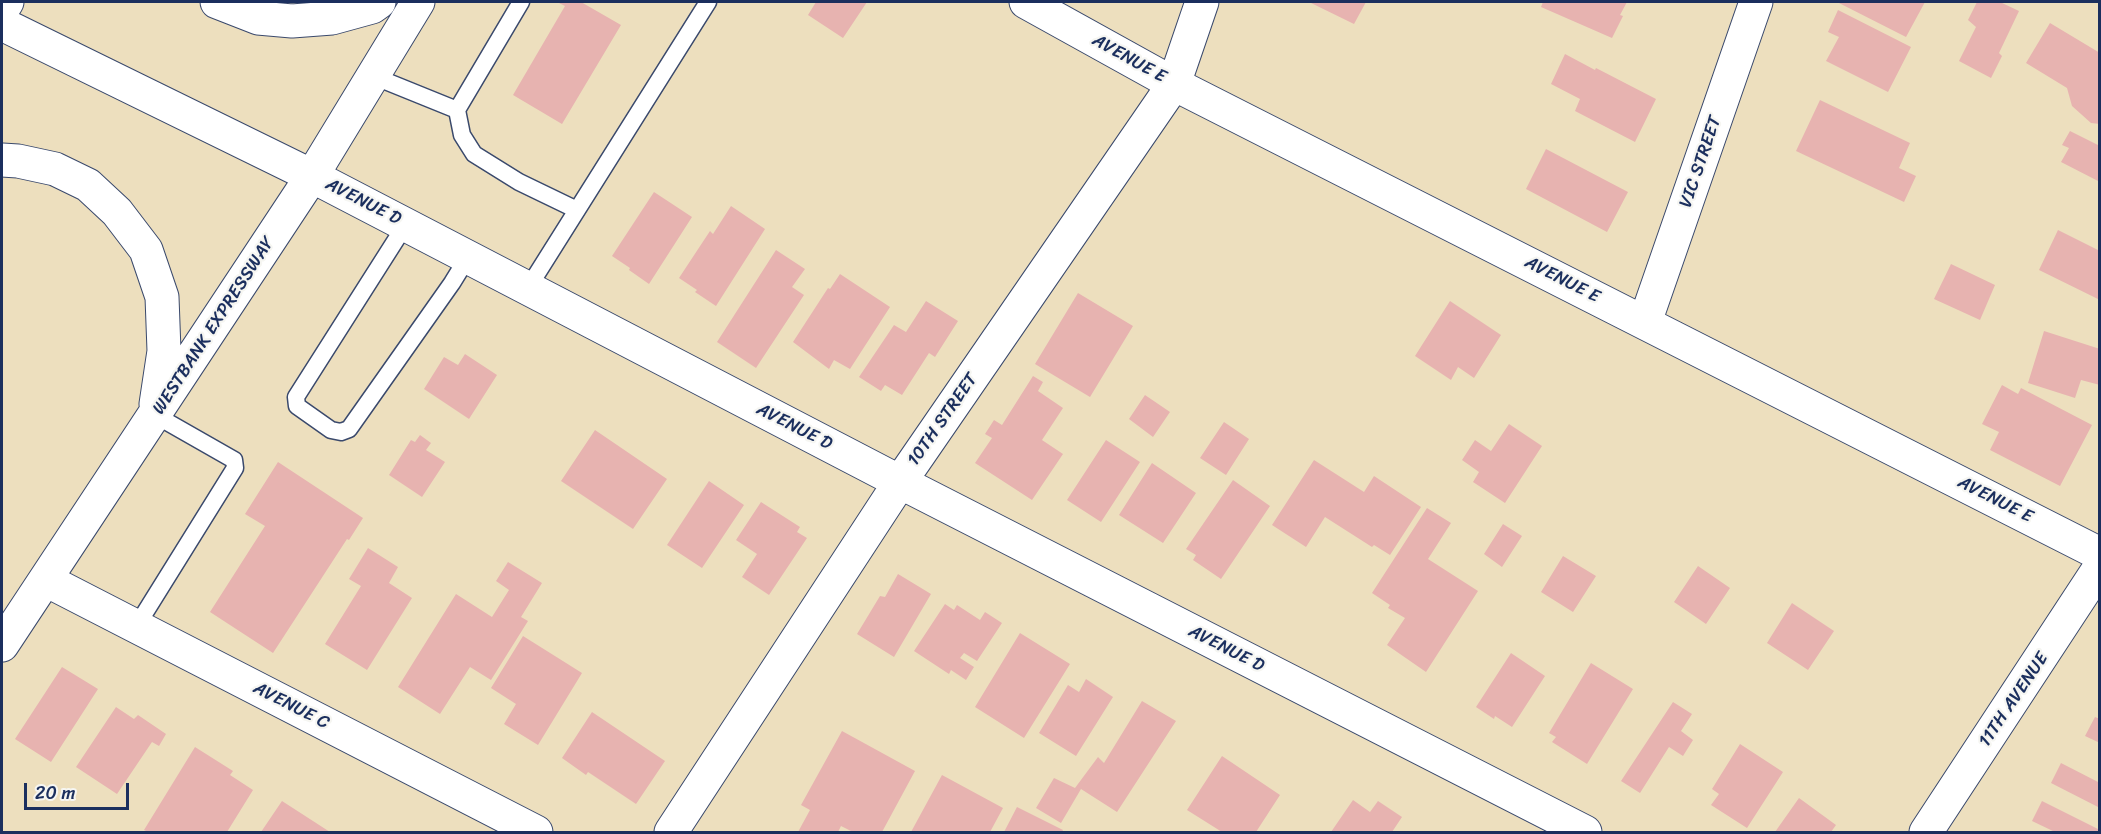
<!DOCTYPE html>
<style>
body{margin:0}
#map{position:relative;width:2101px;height:834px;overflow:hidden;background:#eddfbe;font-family:Sriracha,sans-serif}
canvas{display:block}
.frame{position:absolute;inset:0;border:3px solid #1b2f5e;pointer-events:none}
.scale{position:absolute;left:24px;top:783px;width:105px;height:27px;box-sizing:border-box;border:3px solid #1b2f5e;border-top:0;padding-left:8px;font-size:18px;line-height:21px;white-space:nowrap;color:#1b2f5e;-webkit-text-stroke:4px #f6f6f2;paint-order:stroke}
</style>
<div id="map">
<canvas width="2101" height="834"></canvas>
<div class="frame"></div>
<div class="scale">20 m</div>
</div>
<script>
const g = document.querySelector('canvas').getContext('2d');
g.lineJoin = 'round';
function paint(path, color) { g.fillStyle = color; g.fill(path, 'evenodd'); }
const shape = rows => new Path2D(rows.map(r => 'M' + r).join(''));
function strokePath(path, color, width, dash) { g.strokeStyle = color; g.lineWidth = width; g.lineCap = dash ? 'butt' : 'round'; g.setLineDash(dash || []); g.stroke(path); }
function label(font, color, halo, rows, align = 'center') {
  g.font = font + ' Sriracha,sans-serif'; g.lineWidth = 4.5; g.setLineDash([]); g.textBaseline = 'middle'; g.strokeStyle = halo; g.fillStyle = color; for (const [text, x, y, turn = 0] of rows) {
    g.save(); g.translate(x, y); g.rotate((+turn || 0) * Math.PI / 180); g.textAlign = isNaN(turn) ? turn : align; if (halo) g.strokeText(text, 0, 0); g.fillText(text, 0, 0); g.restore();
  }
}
const building = shape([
 [560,2,581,2,621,25,562,124,513,95,565,6,559,3],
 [816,2,867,2,843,38,808,15],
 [1309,2,1366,2,1354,24],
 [1543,2,1627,2,1620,15,1623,16,1612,38,1541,7],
 [1837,2,1925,2,1906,37],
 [1977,2,2000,2,2019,11,1999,53,2002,56,1991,78,1959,61,1976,27,1968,20],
 [1838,10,1911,47,1888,92,1826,61,1839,37,1828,32],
 [2050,23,2100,53,2100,124,2091,123,2072,106,2067,88,2026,63],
 [1565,54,1595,70,1596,68,1656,99,1635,142,1575,111,1580,99,1551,84],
 [1820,100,1910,143,1899,168,1916,176,1904,202,1796,151],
 [2070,131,2100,146,2100,182,2061,162,2069,148,2062,145],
 [1546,149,1628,192,1607,232,1526,189],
 [654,192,692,217,649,284,629,270,630,268,612,256],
 [731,206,765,229,716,306,695,292,697,290,679,278,710,231,713,234],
 [2058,230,2100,251,2100,300,2039,270],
 [776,250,805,269,792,287,804,295,756,368,717,342],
 [1951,264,1995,285,1980,320,1934,299],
 [840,274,890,307,850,369,834,360,829,369,793,342,828,288,830,289],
 [1078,293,1133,326,1090,397,1035,364],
 [926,301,958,321,935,357,929,353,902,395,885,385,881,391,859,377,894,325,906,332],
 [1450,301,1501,335,1474,378,1458,367,1451,380,1415,356],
 [2044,331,2100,349,2100,385,2081,380,2075,398,2028,383],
 [465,354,497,375,469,419,424,389,444,357,458,365],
 [1033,376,1043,382,1038,391,1063,408,1042,440,1063,454,1032,500,975,463,992,438,985,434,994,420,1002,425],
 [2002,385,2018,394,2021,388,2092,425,2060,486,1990,450,1999,432,1982,424],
 [1145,395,1170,412,1153,437,1129,419],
 [1224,422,1249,439,1226,475,1200,458],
 [1509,424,1542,446,1505,503,1473,482,1479,472,1462,460,1475,440,1491,451],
 [595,430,667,479,633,529,561,481],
 [420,435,431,443,426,450,445,462,422,497,389,475,411,440,415,442],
 [1106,440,1140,462,1101,522,1067,500],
 [1314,460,1364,492,1374,476,1421,507,1390,555,1374,545,1372,547,1325,517,1306,547,1272,525],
 [278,462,363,518,349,540,347,539,273,653,210,612,265,526,245,514],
 [1152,463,1196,493,1163,543,1119,515],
 [1233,480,1270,506,1221,579,1193,560,1196,555,1186,549],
 [709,481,744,505,702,568,667,545],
 [761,502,800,527,797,532,807,538,769,595,742,577,757,554,736,540],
 [1427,508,1451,523,1428,559,1478,591,1426,672,1387,645,1405,618,1388,608,1390,605,1372,593],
 [1503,524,1522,536,1502,567,1484,554],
 [368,548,398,567,389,583,412,598,367,670,325,644,361,586,349,579],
 [1563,556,1596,576,1573,612,1541,592],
 [508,562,542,583,521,617,528,621,491,680,470,667,440,714,398,687,456,594,492,617,509,590,496,581],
 [1698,566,1730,588,1706,624,1674,602],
 [898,574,931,594,894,657,857,634,880,596,885,597],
 [1792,603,1834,631,1808,670,1767,643],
 [945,604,954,610,957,605,980,620,985,612,1002,623,977,661,964,653,960,658,974,667,966,680,951,670,949,674,914,651],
 [1020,633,1070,664,1024,738,975,707],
 [523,636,582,673,538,745,504,724,516,704,491,688],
 [1511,653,1545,676,1512,727,1495,716,1494,719,1476,707],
 [1591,663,1633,689,1587,764,1552,742,1556,737,1549,733],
 [62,667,98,689,51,762,15,739],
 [1086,679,1113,697,1076,756,1039,733,1068,685,1079,692],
 [1142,701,1176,721,1117,812,1081,789,1061,823,1036,808,1054,778,1075,788,1098,757,1104,763],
 [1673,702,1692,714,1681,731,1693,740,1683,756,1669,747,1640,793,1621,781],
 [116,707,134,719,138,715,166,734,159,746,152,742,117,794,76,767],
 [592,712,665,761,636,804,588,772,586,775,562,758],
 [2095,717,2100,719,2100,743,2085,736],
 [842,731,915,771,882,832,853,832,841,826,838,832,798,832,810,810,801,805],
 [1740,744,1783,772,1747,828,1711,805,1719,794,1712,789],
 [195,747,233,771,230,775,253,790,227,832,148,832,144,830],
 [1222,756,1280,795,1256,832,1222,832,1187,810],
 [2061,763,2100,783,2100,808,2051,783],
 [942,775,1003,808,990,832,911,832],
 [1799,798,1836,825,1831,832,1775,832],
 [1353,800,1370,812,1378,801,1402,817,1392,832,1331,832],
 [282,801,330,832,261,832],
 [2042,801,2100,830,2100,832,2055,832,2032,821],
 [1017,807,1063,830,1062,832,1004,832]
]);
const lane = shape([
 [521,2,457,110,462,135,474,154,519,182,577,210],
 [373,76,457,110],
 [406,224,296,397,297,406,331,430,341,432,349,429,452,283,468,257],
 [528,288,708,2],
 [136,627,235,468,234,460,155,415]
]);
const street = shape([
 [1026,2,1174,84,2100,554],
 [2,24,312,176,900,482,1585,832],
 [1645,322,1756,2],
 [46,580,536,832],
 [671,832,900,482,1174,84,1202,2],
 [1926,832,2100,567]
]);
const highway = shape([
 [217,2,258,18,292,21,332,18,372,7,379,2],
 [2,10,7,2],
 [2,160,18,161,55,169,88,185,117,212,146,250,162,297,164,351,156,404],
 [2,645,312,176,418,2]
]);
const streetNames = [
 ["AVENUE E",1129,59,29],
 ["VIC STREET",1701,162,-71],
 ["AVENUE D",363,202,27],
 ["AVENUE E",1562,280,27],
 ["WESTBANK EXPRESSWAY",214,326,-57],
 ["10TH STREET",943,420,-55],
 ["AVENUE D",794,427,27],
 ["AVENUE E",1995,500,27],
 ["AVENUE D",1226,649,27],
 ["11TH AVENUE",2014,700,-56],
 ["AVENUE C",291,706,27]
];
paint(building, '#e7b3b0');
strokePath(lane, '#3a496c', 19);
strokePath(street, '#3a496c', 35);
strokePath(highway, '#3a496c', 35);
strokePath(lane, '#fff', 16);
strokePath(street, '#fff', 33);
strokePath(highway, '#fff', 33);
label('18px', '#1b2f5e', '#f6f6f2', streetNames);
</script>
